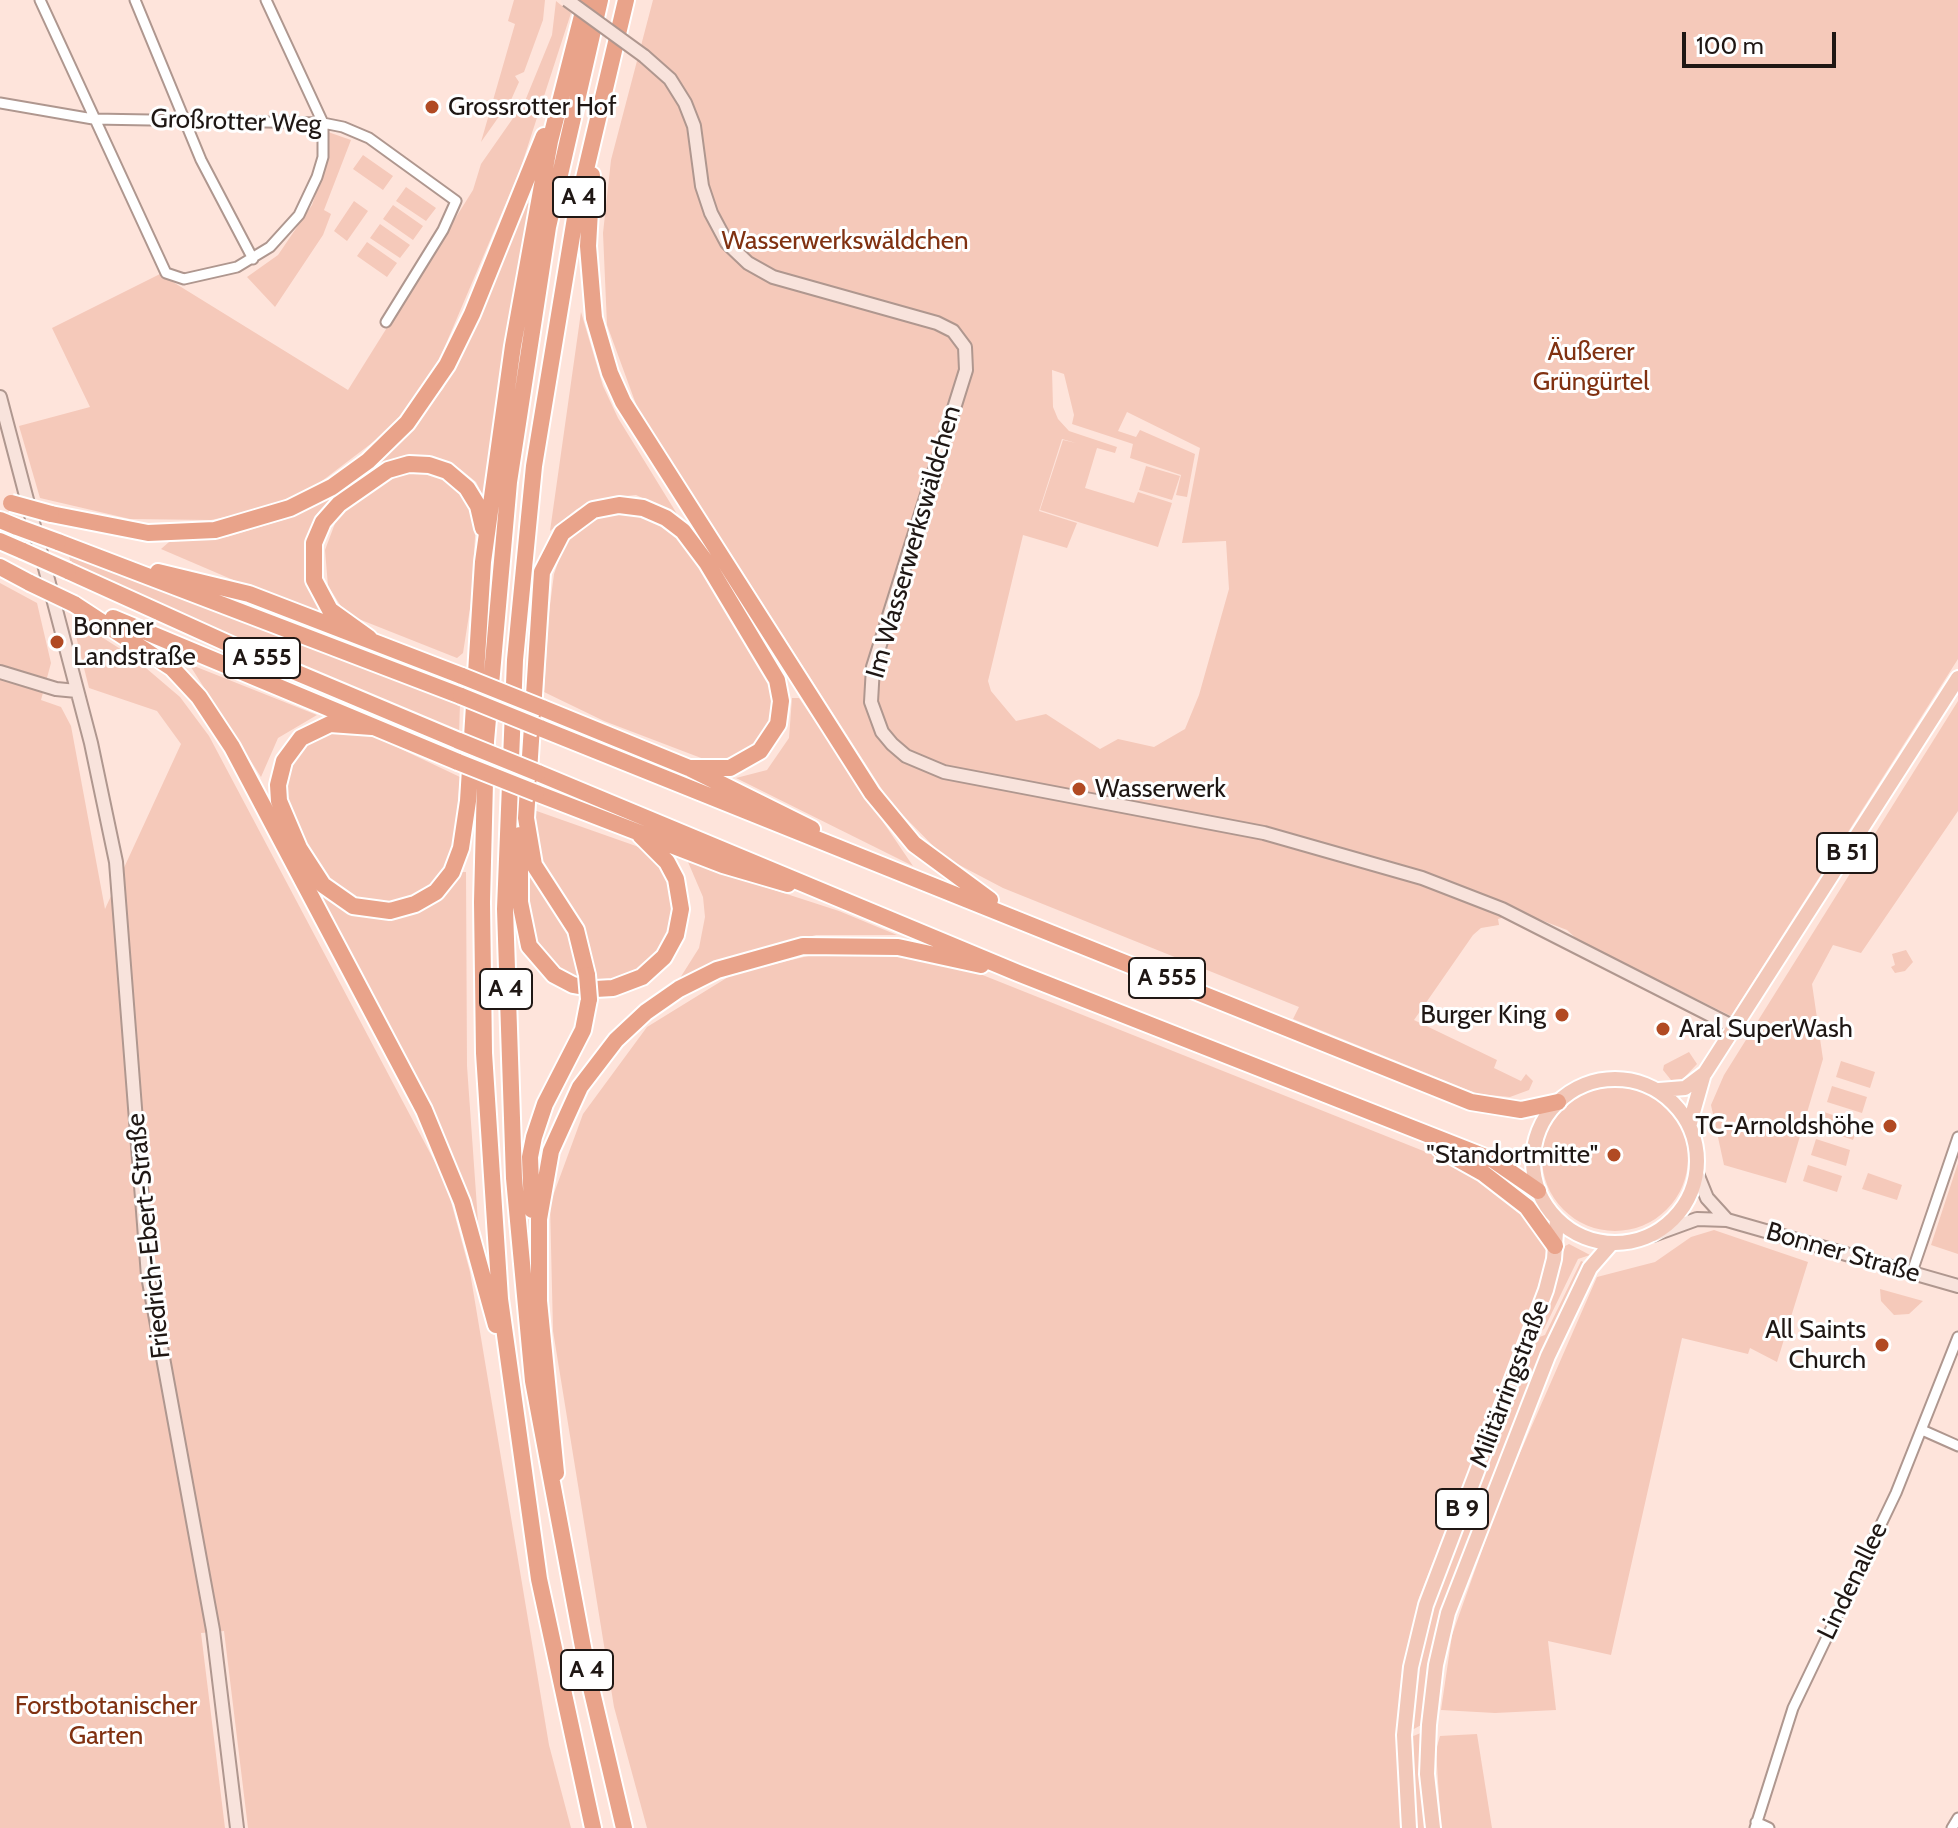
<!DOCTYPE html>
<meta charset="utf-8">
<style>
body{margin:0}
#map{position:relative;width:1958px;height:1828px;overflow:hidden;background:#fee4db;font-family:Cabin,sans-serif}
canvas{display:block}
.scale{position:absolute;left:1682px;top:32px;width:154px;height:36px;box-sizing:border-box;border:4px solid #1f1714;border-top:0;padding-left:10px;font-size:24px;line-height:28px;white-space:nowrap;color:#1f1714;-webkit-text-stroke:6px #fff;paint-order:stroke}
</style>
<div id="map">
<canvas width="1958" height="1828"></canvas>
<div class="scale">100 m</div>
</div>
<script>
const g = document.querySelector('canvas').getContext('2d');
g.lineJoin = 'round';
function paint(path, color) { g.fillStyle = color; g.fill(path, 'evenodd'); }
const shape = rows => new Path2D(rows.map(r => 'M' + r).join(''));
function strokePath(path, color, width, dash) { g.strokeStyle = color; g.lineWidth = width; g.lineCap = dash ? 'butt' : 'round'; g.setLineDash(dash || []); g.stroke(path); }
function label(font, color, halo, rows, align = 'center') {
  g.font = font + ' Cabin,sans-serif'; g.lineWidth = 6; g.setLineDash([]); g.textBaseline = 'middle'; g.strokeStyle = halo; g.fillStyle = color; for (const [text, x, y, turn = 0] of rows) {
    g.save(); g.translate(x, y); g.rotate((+turn || 0) * Math.PI / 180); g.textAlign = isNaN(turn) ? turn : align; if (halo) g.strokeText(text, 0, 0); g.fillText(text, 0, 0); g.restore();
  }
}
const green = shape([
 [514,0,545,0,543,20,524,72,515,76,519,82,511,100,502,100,505,108,481,142,515,24,508,21],
 [653,0,1958,0,1958,659,1731,1016,1579,941,1567,930,1520,912,1498,919,1499,925,1481,928,1473,935,1414,1020,1497,1060,1494,1068,1521,1081,1526,1074,1533,1081,1529,1090,1510,1097,1478,1094,1293,1019,1299,1007,1003,888,944,857,890,802,637,407,607,325,603,233,611,160],
 [1052,370,1064,374,1074,415,1072,424,1133,444,1130,458,1181,475,1176,495,1187,497,1195,454,1140,430,1136,437,1118,431,1127,412,1200,448,1182,543,1226,541,1229,589,1199,695,1185,729,1154,747,1118,739,1100,749,1046,714,1016,721,991,691,988,681,1023,535,1067,548,1077,523,1039,511,1062,439,1076,443,1063,440,1040,510,1158,547,1172,503,1138,492,1134,503,1085,488,1097,448,1115,453,1117,447,1069,431,1058,419,1053,407],
 [556,1,571,13,520,170,440,358,405,411,385,433,318,484,268,508,211,520,130,519,40,498,19,426,90,407,52,328,160,274,348,390,473,190,481,164,525,101,552,35],
 [328,132,351,140,324,210,331,214,323,235,275,307,247,277,278,255,312,205,327,161],
 [363,155,393,176,383,190,353,169],
 [406,187,436,208,426,221,396,201],
 [354,201,368,211,347,241,334,231],
 [530,203,484,498,476,482,460,469,418,455,400,457,346,490,317,516,307,542,321,612,315,615,161,549,169,542,227,537,286,519,335,494,378,464,443,389,478,322,525,204],
 [393,205,423,226,413,240,383,219],
 [380,224,410,245,400,258,370,238],
 [367,242,397,263,387,277,357,256],
 [581,312,603,386,618,418,677,514,636,495,608,498,577,509,550,531],
 [1146,466,1180,476,1172,500,1139,490],
 [404,472,429,473,452,481,466,499,476,521,471,602,463,653,457,658,346,614,328,586,325,550,337,518,361,497],
 [626,513,654,522,682,541,716,589,773,686,774,714,765,733,743,755,709,761,604,721,544,692,549,613,554,574,564,545,586,525,602,517],
 [69,556,460,704,459,734,198,624,71,565],
 [0,583,37,603,51,663,41,700,61,707,71,726,105,909,181,744,157,711,89,688,73,624,78,622,133,657,180,697,209,736,446,1183,470,1272,549,1745,571,1828,248,1828,224,1631,201,1633,225,1828,0,1828],
 [189,664,317,715,278,738,261,777],
 [792,698,799,698,913,866,736,778,767,770,789,738],
 [1958,701,1958,811,1861,953,1833,945,1812,984,1823,1059,1786,1183,1724,1165,1711,1105,1724,1075],
 [339,730,363,731,460,777,454,851,440,876,422,894,400,901,365,903,345,895,324,877,287,812,285,774,298,751,310,739],
 [531,809,636,846,649,852,662,865,675,902,672,927,663,948,647,965,628,977,594,982,590,946,583,930,539,859],
 [688,862,839,911,897,935,816,935,722,960,675,986,699,948,705,917,703,897],
 [530,868,574,943,582,981,563,973,543,958,528,924],
 [458,872,466,872,467,1066,478,1222,434,1115,314,887,342,908,374,918,411,915,439,898],
 [1906,950,1913,962,1905,971,1895,973,1891,967,1895,965,1892,954],
 [847,952,931,958,960,966,1446,1160,1467,1169,1529,1212,1547,1240,1547,1258,1528,1317,1419,1598,1403,1668,1397,1755,1403,1828,647,1828,614,1707,553,1331,550,1204,583,1114,647,1027,733,974,808,956],
 [1689,1052,1697,1064,1683,1079,1671,1080,1663,1070,1664,1065],
 [1841,1061,1875,1072,1870,1088,1836,1077],
 '1542 1158a73 73 0 1 1 146 0a73 73 0 1 1-146 0Z',
 [1832,1086,1867,1097,1862,1113,1827,1102],
 [1824,1112,1859,1124,1853,1140,1819,1128],
 [1816,1139,1850,1150,1846,1166,1811,1155],
 [1958,1163,1958,1254,1931,1245],
 [1808,1165,1842,1176,1837,1192,1803,1181],
 [1868,1173,1902,1185,1897,1200,1862,1189],
 [1714,1230,1808,1262,1777,1362,1750,1348,1748,1354,1682,1338,1611,1655,1548,1641,1556,1710,1495,1713,1441,1710,1452,1635,1502,1494,1597,1277,1655,1262,1691,1237],
 [1569,1244,1590,1255,1578,1259,1544,1329,1536,1333,1556,1280,1563,1247],
 [1581,1261,1586,1263,1554,1325,1447,1598,1423,1724,1412,1730,1417,1672,1439,1589,1534,1339,1545,1335],
 [1880,1289,1923,1301,1909,1314,1894,1315,1881,1301],
 [1423,1732,1426,1828,1417,1828,1411,1737],
 [1477,1734,1492,1828,1441,1828,1436,1750,1440,1736]
]);
const street = shape([
 [40,0,166,273,184,279,237,267,270,247,299,215,317,177,323,157,323,123,266,0],
 [135,0,201,160,253,259],
 [0,103,93,119,323,123,343,127,369,138,456,201,443,230,386,322],
 [1912,1272,1958,1137],
 [1922,1430,1958,1446],
 [1756,1822,1769,1828],
 [1755,1828,1793,1708,1896,1493,1958,1337],
 [1952,1828,1958,1818]
]);
const secondary = shape([
 [644,56,670,79,685,103,694,126,702,186,711,213,727,243,748,263,773,277,937,323,953,331,965,347,966,370,873,667,871,702,882,732,892,744,906,756,944,772,1264,833,1422,878,1502,909,1736,1028],
 [0,397,91,743,116,862,148,1276,213,1630,237,1828],
 [0,672,56,689,77,691],
 [1696,1171,1707,1198,1727,1220],
 [1653,1235,1697,1219,1727,1220,1958,1286]
]);
const primary = shape([
 '1533 1161a82 82 0 1 1 164 0a82 82 0 1 1-164 0Z',
 [1659,1090,1685,1088,1705,1073,1958,678],
 [1690,1123,1703,1077],
 [1409,1828,1404,1735,1411,1667,1426,1605,1546,1290,1554,1259,1557,1219],
 [1433,1828,1427,1774,1429,1725,1436,1665,1448,1613,1548,1356,1590,1268,1611,1244]
]);
const highway = shape([
 [592,175,588,246,594,318,610,373,623,402,872,793,914,844,990,900],
 [51,514,148,533,215,530,290,508,332,487,368,461,407,423,447,365,472,314,544,136],
 [0,520,17,527],
 [0,541,23,551],
 [58,542,461,696],
 [0,567,30,583],
 [68,571,238,648,459,741],
 [158,572,249,594,462,676],
 [74,604,172,668,199,697,232,747,424,1110,462,1202,496,1325],
 [113,618,458,762],
 [369,638,330,610,314,580,314,543,323,522,339,504,388,470,409,464,429,465,447,471,467,488,478,506,483,528],
 [542,708,689,768,812,829],
 [372,727,330,724,301,738,284,761,278,785,279,801,299,848,323,885,353,906,390,911,415,904,436,892,452,872,461,848,468,801,483,562,513,346,550,141,586,0],
 [540,728,1471,1102,1521,1110,1558,1102],
 [538,773,1018,973,1493,1160,1538,1191],
 [536,793,723,865,788,884],
 [520,835,520,902,529,946,554,975,573,985,595,989,613,988,642,977,664,957,676,935,681,909,676,879,667,862,640,835],
 [587,975,576,930,534,865,526,818,542,572,562,533,593,510,619,505,643,508,666,518,683,531,707,563,777,680,781,701,778,724,760,751,730,768,689,768],
 [1440,1149,1483,1173,1527,1207,1555,1246],
 [532,1210,530,1157,534,1137,545,1104,583,1030,589,999],
 [539,1301,556,1473],
 [539,1309,539,1219,551,1151,580,1087,616,1040,646,1012,679,989,717,970,803,946,898,947,981,965],
 [593,1828,539,1579,500,1299,484,1053,482,902,486,741,509,482,548,227,600,0],
 [624,1828,589,1679,533,1381,514,1178,505,909,515,660,534,466,576,212,626,0]
]);
const secondaryBridge = shape([
 [567,0,644,56]
]);
const highwayBridge = shape([
 [11,503,51,514],
 [17,527,58,542],
 [23,551,68,571],
 [30,583,74,604],
 [462,676,542,708],
 [461,696,540,728],
 [459,741,538,773],
 [458,762,536,793],
 [587,975,589,999]
]);
const markers = [
 [432,107,8,"#b14a23"],
 [57,642,8,"#b14a23"],
 [1079,789,8,"#b14a23"],
 [1562,1015,8,"#b14a23"],
 [1663,1029,8,"#b14a23"],
 [1890,1126,8,"#b14a23"],
 [1614,1155,8,"#b14a23"],
 [1882,1345,8,"#b14a23"]
];
const shields = [
 [579,197,52],
 [262,658,76],
 [1847,853,60],
 [1167,978,76],
 [506,989,52],
 [1462,1509,52],
 [587,1670,52]
];
const shieldNames = [
 ["A 4",579,197],
 ["A 555",262,658],
 ["B 51",1847,853],
 ["A 555",1167,978],
 ["A 4",506,989],
 ["B 9",1462,1509],
 ["A 4",587,1670]
];
const poiNames = [
 ["Grossrotter Hof",448,107],
 ["Bonner",73,627],
 ["Landstraße",73,657],
 ["Wasserwerk",1095,789],
 ["Burger King",1546,1015,"right"],
 ["Aral SuperWash",1679,1029],
 ["TC-Arnoldshöhe",1874,1126,"right"],
 ["\"Standortmitte\"",1598,1155,"right"],
 ["All Saints",1866,1330,"right"],
 ["Church",1866,1360,"right"]
];
const streetNames = [
 ["Großrotter Weg",236,122,2],
 ["Im Wasserwerkswäldchen",914,542,-74],
 ["Friedrich-Ebert-Straße",149,1236,-96],
 ["Bonner Straße",1843,1253,16],
 ["Militärringstraße",1510,1384,-69],
 ["Lindenallee",1853,1581,-64]
];
const parkNames = [
 ["Wasserwerkswäldchen",845,241],
 ["Äußerer",1591,352],
 ["Grüngürtel",1591,382],
 ["Forstbotanischer",106,1706],
 ["Garten",106,1736]
];
paint(green, '#f5c9ba');
strokePath(street, '#af978f', 13);
strokePath(secondary, '#af978f', 16);
strokePath(primary, '#fff', 18);
strokePath(highway, '#fff', 20);
strokePath(street, '#fff', 9);
strokePath(secondary, '#f8e3dc', 12);
strokePath(primary, '#f2c8b9', 14);
strokePath(highway, '#e9a38a', 16);
strokePath(secondaryBridge, '#af978f', 16, []);
strokePath(highwayBridge, '#fff', 20, []);
strokePath(secondaryBridge, '#f8e3dc', 12);
strokePath(highwayBridge, '#e9a38a', 16);
for (const [x, y, r, color] of markers) { const dot = new Path2D(); dot.arc(x, y, r, 0, 2 * Math.PI); g.fillStyle = color; g.fill(dot); strokePath(dot, '#fff', 3); }
for (const [x, y, w] of shields) { const box = new Path2D(); box.roundRect(x - w / 2, y - 20, w, 40, 6); g.fillStyle = '#fff'; g.fill(box); strokePath(box, '#1f1714', 2); }
label('bold 24px', '#1f1714', null, shieldNames);
label('26px', '#1f1714', '#fff', poiNames, 'left');
label('26px', '#1f1714', '#fff', streetNames);
label('26px', '#803111', '#fff', parkNames);
</script>
